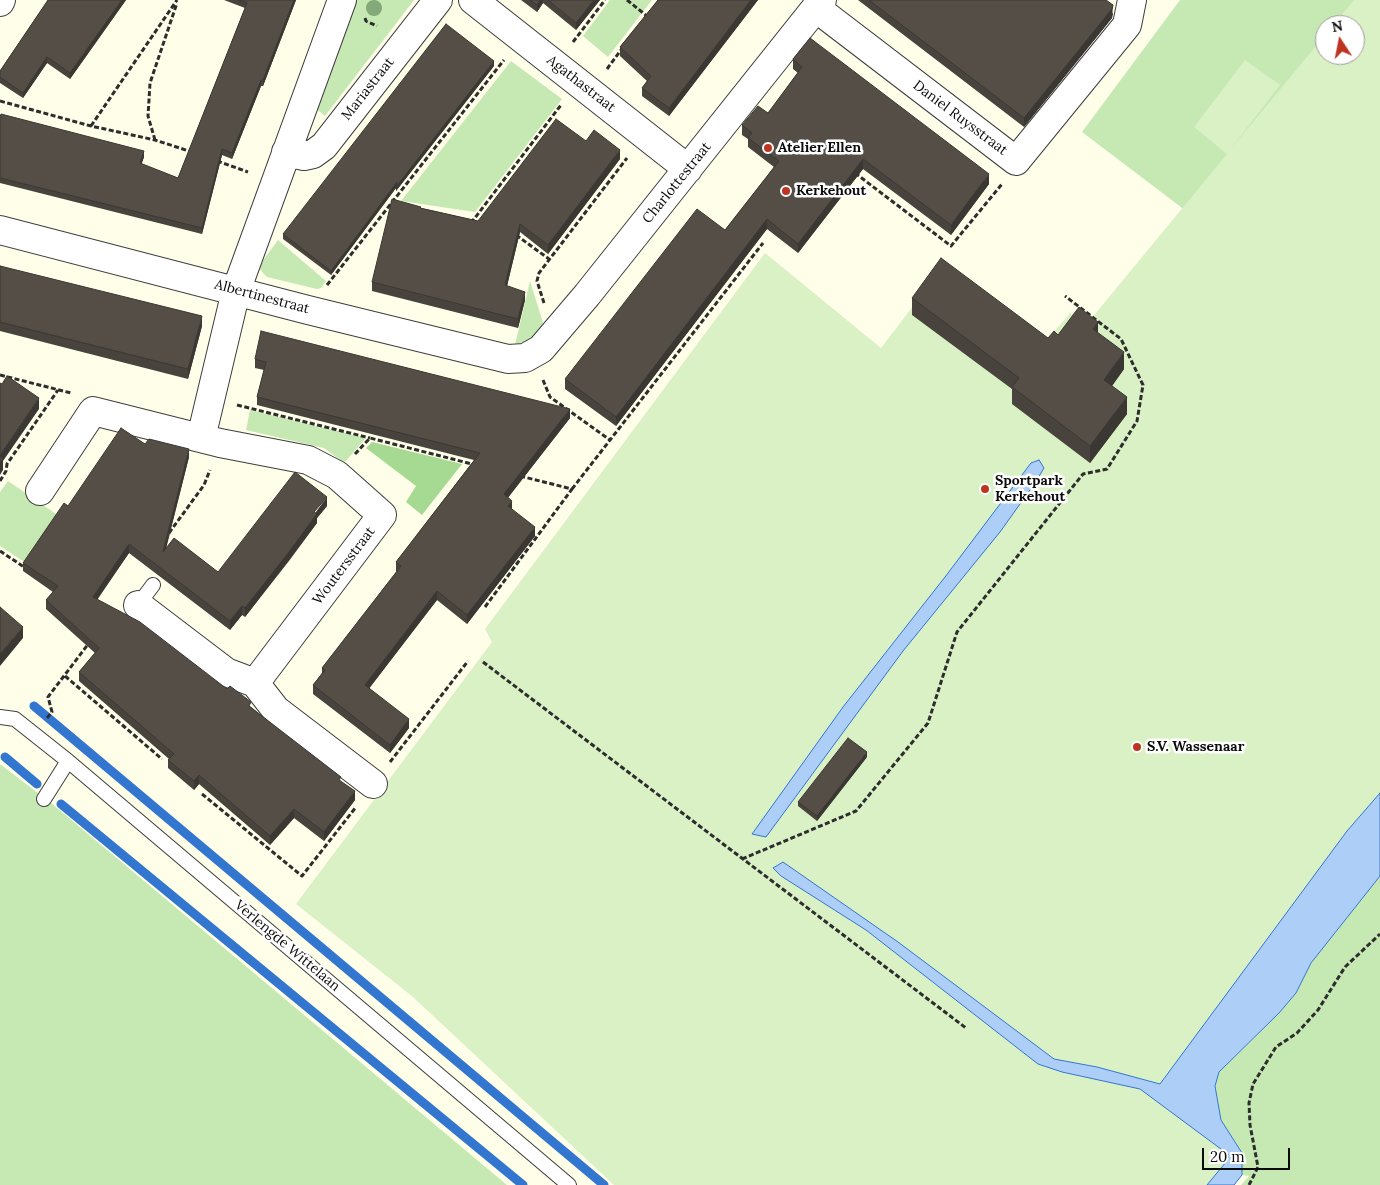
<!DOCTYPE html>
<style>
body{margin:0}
#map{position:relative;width:1380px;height:1185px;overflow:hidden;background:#fffee9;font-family:Lora,serif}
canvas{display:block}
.north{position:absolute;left:1315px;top:15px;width:50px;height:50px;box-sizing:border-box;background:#fff;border:1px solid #9d9d9d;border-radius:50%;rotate:349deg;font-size:14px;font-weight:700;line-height:20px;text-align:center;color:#0b0b0b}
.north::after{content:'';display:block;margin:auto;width:18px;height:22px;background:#bd3421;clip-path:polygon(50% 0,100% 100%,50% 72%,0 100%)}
.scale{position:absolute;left:1202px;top:1148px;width:88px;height:22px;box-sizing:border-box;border:2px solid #0b0b0b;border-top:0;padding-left:6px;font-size:15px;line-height:18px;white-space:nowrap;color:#0b0b0b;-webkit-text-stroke:4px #fff;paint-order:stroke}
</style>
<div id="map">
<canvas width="1380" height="1185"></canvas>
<div class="north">N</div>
<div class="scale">20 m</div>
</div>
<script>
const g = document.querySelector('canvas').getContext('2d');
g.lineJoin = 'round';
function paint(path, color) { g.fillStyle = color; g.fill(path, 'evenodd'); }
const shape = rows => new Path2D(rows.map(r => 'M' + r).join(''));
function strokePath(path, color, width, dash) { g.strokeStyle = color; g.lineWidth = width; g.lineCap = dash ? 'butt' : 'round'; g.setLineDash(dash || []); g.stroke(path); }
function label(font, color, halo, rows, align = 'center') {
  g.font = font + ' Lora,serif'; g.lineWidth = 5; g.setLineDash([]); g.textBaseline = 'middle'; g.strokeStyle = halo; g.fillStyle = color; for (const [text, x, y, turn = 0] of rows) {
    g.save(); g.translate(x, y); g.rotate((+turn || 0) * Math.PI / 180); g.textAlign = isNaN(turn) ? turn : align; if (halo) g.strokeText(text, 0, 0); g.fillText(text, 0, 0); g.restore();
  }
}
const green = shape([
 [349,0,414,0,325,116,309,103],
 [610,0,652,0,608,57,583,36],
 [1180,0,1374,0,1380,55,1198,220,1082,132],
 [1325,25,1355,25,1355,55,1325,55],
 [511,61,562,99,475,212,401,201],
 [278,240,326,281,321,288,317,289,267,277,263,273,260,269,261,263],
 [530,281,545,329,532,339,515,345],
 [250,410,366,438,344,463,324,448,246,430],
 [8,481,59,516,26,563,0,546,0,492],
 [0,764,51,803,507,1185,0,1185],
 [1380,876,1380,1185,1241,1185,1249,1176,1242,1175,1242,1153,1221,1120,1215,1085,1219,1072,1279,1013,1296,993,1311,963]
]);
const forest = shape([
 [372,442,462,464,422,515,406,502,416,486,366,448]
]);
const pitch = shape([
 [1354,0,1380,0,1380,833,1190,1083,1236,1151,1224,1185,614,1185,413,997,296,904,492,642,485,629,765,253,881,348,946,263,1048,339,1070,313,1086,325,1227,154,1194,127,1245,60,1280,85,1229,151,1325,35,1325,55,1355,55,1355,25,1333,25]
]);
const water = shape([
 [1039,460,1044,468,1035,483,1000,532,903,651,766,837,752,834,843,707,945,577,1031,463,1039,460],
 [1380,793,1380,876,1311,963,1296,993,1279,1013,1219,1072,1215,1086,1221,1120,1242,1153,1242,1175,1234,1185,1207,1185,1226,1162,1229,1155,1140,1089,1062,1072,1038,1064,866,930,781,876,773,868,783,862,898,942,1054,1059,1097,1067,1160,1084,1347,831,1380,793]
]);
const stream = shape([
 [34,706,604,1185],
 [5,757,37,784],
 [61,804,523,1185]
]);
const path = shape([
 [627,0,647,16],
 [365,18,366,21,377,26],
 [573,42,605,0],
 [607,69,621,50],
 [0,101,91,126,155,140,192,152],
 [91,126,177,0],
 [155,140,148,116,150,83,177,3],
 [217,161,248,172],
 [855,173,951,246,1002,184],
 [471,223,561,105],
 [516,235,549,259],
 [327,285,504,60],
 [544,303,537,281,539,273,627,158],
 [0,375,71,393],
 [543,380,550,397,610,440],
 [237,405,370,438],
 [355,454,370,438,476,465],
 [0,481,6,471,7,464,58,390],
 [572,489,763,243],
 [169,533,204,485,210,470],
 [0,551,24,567,26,565],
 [485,607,572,489,520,476],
 [483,662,966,1028],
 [65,676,162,759],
 [47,718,52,712,48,697,89,643],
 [390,762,468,661],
 [202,794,302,876,356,807],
 [742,859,856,811,928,723,957,632,1083,474,1107,469,1137,421,1143,385,1121,339,1065,296],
 [1249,1185,1258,1167,1250,1125,1249,1103,1253,1084,1276,1047,1297,1033,1318,1010,1345,967,1380,934]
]);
const lane = shape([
 [138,605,153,585],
 [0,717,15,719,68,761,569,1185],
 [44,799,68,761]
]);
const street = shape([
 [473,0,688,169],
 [0,2,1,0],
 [816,8,1016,161,1127,25,1132,0],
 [286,152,304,156,313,154,324,146,438,0],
 [0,230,308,310,508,359,525,358,541,349,587,295,822,0],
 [201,438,236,291,342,0],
 [40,491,93,411,220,443,308,460,337,475,382,515,255,683],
 [138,605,226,672,255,683,276,710,373,784]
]);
const trees = [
 [374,8]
];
const wall = shape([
 [48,0,126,0,70,79,47,63,23,98,0,83,0,71],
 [224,0,296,0,263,86,261,86,232,159,222,155,202,234,0,183,0,117,144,157,141,164,178,178,245,8],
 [521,0,600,0,576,30,543,3,537,12],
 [658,0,758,0,669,116,642,96,642,88,647,81,620,56,620,47],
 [858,0,1106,0,1113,14,1112,18,1024,127],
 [793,59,989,184,951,235,863,169,798,253,767,229,616,426,565,389,565,379,725,230,774,167,748,147,748,139,742,135,742,125,768,113,798,73,793,69],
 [494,66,396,191,396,188,331,275,283,239,283,234],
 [586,141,620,159,548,254,520,232,507,286,525,300,518,328,372,291,372,282,421,208,478,221],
 [0,266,202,326,188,379,0,331],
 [912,298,1048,338,1058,335,1098,333,1124,369,1112,386,1127,414,1090,463,1012,404,1012,389,912,315],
 [255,359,570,418,508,497,512,509,535,536,467,624,437,600,369,688,409,728,390,753,313,694,313,685,322,673,322,668,397,571,396,571,396,562,474,460,257,405,257,397,264,370,255,368],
 [145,444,189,457,166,547,218,572,327,506,317,518,317,523,289,561,245,617,242,615,230,630,129,553,97,599,251,707,341,781,355,800,324,841,294,818,270,845,199,784,194,790,168,768,168,760,169,759,79,681,79,672,95,653,46,609,46,600,53,592,23,571,23,563,68,506],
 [867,757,817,821,798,806,798,802]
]);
const shadedWall = shape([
 [122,0,126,0,70,79,70,73],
 [294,0,296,0,263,86,263,80],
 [540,0,543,0,543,3,537,12,537,5],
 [594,0,600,0,576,30,576,23],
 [751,0,758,0,669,116,669,108],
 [1113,5,1112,18,1024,127,1024,118],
 [47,57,47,63,23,98,23,93],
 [494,61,494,66,396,191,396,188,331,275,331,271,397,182],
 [261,80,261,86,232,159,232,153],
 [222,149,222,155,202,234,202,228],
 [620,150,620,159,548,254,548,245],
 [144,151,144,157,140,169,140,163],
 [863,159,863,169,798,253,798,244],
 [989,174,989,184,951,235,951,225],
 [767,219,767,229,616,426,616,417],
 [520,224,520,232,505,294,505,285],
 [525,292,525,300,518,328,518,319],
 [202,316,202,326,188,379,188,369],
 [1098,322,1098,339,1093,329],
 [1124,352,1124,369,1104,397,1104,380],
 [1127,397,1127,414,1090,463,1090,446],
 [39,398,39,409,3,461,3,470,0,475,0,455],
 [570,409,570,418,504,503,504,494],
 [189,449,189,457,163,561,163,552],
 [327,497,327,506,317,518,317,523,245,617,245,608],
 [512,501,512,509,508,506],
 [535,527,535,536,467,624,467,615],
 [129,544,129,553,93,606,93,597],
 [437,591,437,600,365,694,365,685],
 [242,606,242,615,230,630,230,621],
 [23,627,23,638,0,666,0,654],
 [409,719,409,728,390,753,390,745],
 [867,752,867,757,817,821,817,816],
 [199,775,199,784,194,790,194,781],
 [355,791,355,800,324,841,324,832],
 [294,809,294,818,270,845,270,836]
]);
const building = shape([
 [48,0,122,0,70,73,47,57,23,93,0,77,0,71,48,0],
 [239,0,294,0,263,80,261,80,232,153,222,149,202,228,0,178,0,117,1,114,144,151,140,163,178,178,247,3,239,0],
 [530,0,540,0,537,5,530,0],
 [548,0,594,0,576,23,548,0],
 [658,0,751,0,669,108,642,88,651,76,620,47,658,0],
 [869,0,1106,0,1113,5,1112,9,1024,118,869,0],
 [446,24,494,61,396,187,397,182,331,271,283,234,446,24],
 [810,38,989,174,951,225,863,159,798,244,767,219,616,417,565,379,697,209,725,230,779,161,748,138,752,133,742,125,758,106,768,113,802,67,793,59,810,38],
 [556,119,586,141,594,130,620,150,548,245,520,224,505,285,525,292,518,319,372,282,392,199,421,207,420,208,478,221,556,119],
 [941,258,1048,338,1054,331,1058,335,1079,307,1098,322,1093,329,1124,352,1104,380,1127,397,1090,446,1012,387,1019,378,912,298,941,258],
 [0,266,202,316,188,369,0,322,0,266],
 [261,331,570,409,504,494,512,501,508,506,535,527,467,615,437,591,365,685,409,719,390,745,313,685,325,670,322,668,401,566,396,562,480,453,257,397,266,362,255,359,261,331],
 [7,376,39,398,0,455,0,383,2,384,7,376],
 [121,428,145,444,149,439,189,449,163,552,174,538,218,572,295,472,327,497,314,512,317,514,289,552,245,608,242,606,230,621,129,544,93,597,140,622,227,689,230,686,251,702,249,706,341,777,339,780,355,791,324,832,294,809,270,836,199,775,194,781,168,760,174,754,79,672,99,648,46,600,58,586,23,563,64,503,68,506,121,428],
 [0,456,3,458,0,463,0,456],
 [0,607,23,627,0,654,0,607],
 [848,738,867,752,817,816,798,802,848,738]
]);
const markers = [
 [768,148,5,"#bd3421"],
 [786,191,5,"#bd3421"],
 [985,489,5,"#bd3421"],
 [1137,747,5,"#bd3421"]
];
const streetNames = [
 ["Agathastraat",581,84,38],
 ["Mariastraat",368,89,-52],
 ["Daniel Ruysstraat",960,118,37],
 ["Charlottestraat",677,183,-51],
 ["Albertinestraat",262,297,15],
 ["Woutersstraat",344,566,-53],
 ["Verlengde Wittelaan",287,946,40]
];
const poiNames = [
 ["Atelier Ellen",778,148],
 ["Kerkehout",796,191],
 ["Sportpark",995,481],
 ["Kerkehout",995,497],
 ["S.V. Wassenaar",1147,747]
];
paint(green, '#c6e9b3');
paint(forest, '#a6da92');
paint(pitch, '#daf0c5');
paint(water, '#adcff7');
strokePath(water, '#3376d0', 1);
strokePath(stream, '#3376d0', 9);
strokePath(lane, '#3e3e3e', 16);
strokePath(street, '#3e3e3e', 30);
strokePath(path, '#2d2d2d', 3, [5, 2.5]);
strokePath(lane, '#fff', 14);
strokePath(street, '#fff', 28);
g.fillStyle = '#83a978';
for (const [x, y] of trees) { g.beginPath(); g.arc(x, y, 8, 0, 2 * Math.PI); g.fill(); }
paint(wall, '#48433d');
paint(shadedWall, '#3b3732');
paint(building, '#544e47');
strokePath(building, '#3b3732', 1);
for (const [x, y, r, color] of markers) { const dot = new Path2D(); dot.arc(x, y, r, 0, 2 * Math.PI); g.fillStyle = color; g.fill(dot); strokePath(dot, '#fff', 2); }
label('14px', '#0b0b0b', '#fff', streetNames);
label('bold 14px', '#0b0b0b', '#fff', poiNames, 'left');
</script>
